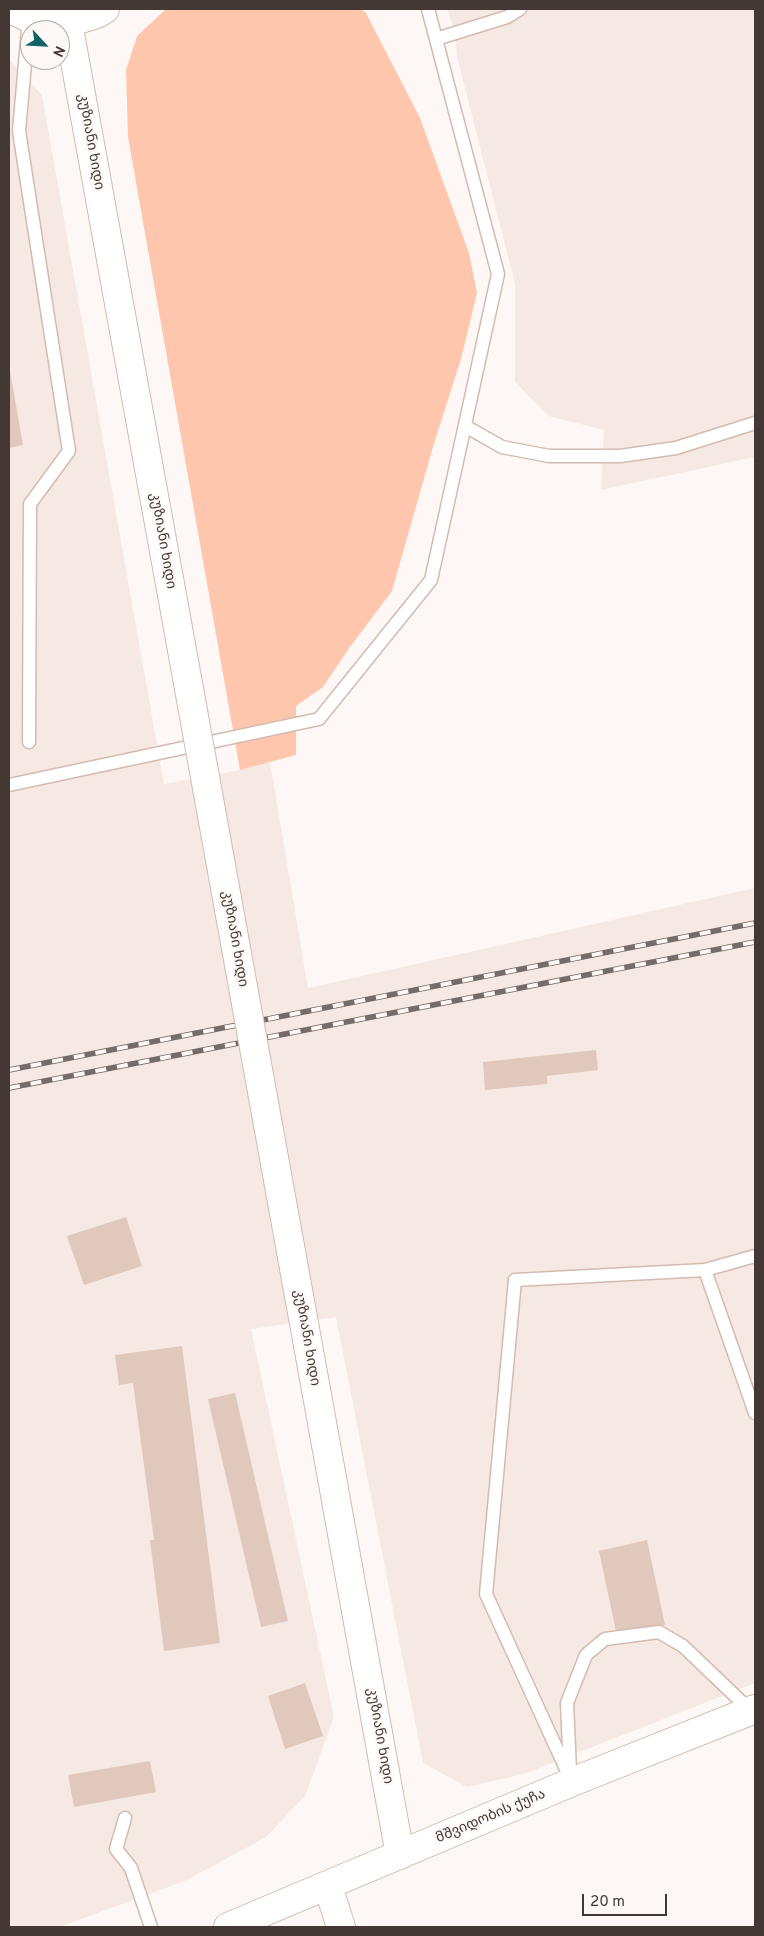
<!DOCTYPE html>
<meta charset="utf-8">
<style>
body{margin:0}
#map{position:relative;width:764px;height:1936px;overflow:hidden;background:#fdf8f5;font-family:Overpass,sans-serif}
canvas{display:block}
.frame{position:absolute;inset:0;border:10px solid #433834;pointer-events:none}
.north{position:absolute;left:20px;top:20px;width:50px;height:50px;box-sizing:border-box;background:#fdf8f5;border:1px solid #b3aba8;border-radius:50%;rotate:115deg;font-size:14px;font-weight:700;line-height:20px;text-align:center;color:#433834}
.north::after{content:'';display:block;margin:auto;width:18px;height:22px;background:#126363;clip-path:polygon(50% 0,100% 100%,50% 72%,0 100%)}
.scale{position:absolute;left:582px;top:1894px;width:85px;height:22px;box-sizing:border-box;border:2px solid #433834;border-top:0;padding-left:6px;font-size:15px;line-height:18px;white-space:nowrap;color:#433834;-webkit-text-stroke:4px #fdf8f5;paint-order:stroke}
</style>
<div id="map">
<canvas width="764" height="1936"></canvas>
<div class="frame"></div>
<div class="north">N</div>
<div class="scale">20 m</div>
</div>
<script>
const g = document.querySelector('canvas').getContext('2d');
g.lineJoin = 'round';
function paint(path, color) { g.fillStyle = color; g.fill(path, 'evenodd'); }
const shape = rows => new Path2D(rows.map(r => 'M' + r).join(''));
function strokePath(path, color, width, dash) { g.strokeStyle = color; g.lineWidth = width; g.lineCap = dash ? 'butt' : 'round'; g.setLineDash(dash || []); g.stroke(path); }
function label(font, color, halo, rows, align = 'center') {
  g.font = font + ' Overpass,"Noto Sans Georgian",sans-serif'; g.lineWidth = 4.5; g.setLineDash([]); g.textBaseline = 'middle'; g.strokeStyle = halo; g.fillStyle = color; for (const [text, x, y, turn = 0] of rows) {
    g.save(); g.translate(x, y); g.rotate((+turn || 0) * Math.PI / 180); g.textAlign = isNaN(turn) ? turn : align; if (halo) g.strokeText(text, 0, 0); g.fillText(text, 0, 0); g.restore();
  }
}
const built = shape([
 [447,9,755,9,755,457,601,490,604,430,548,416,515,382,515,284,457,57,455,33],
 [9,59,42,95,164,784,240,770,270,762,308,988,755,888,755,1683,524,1774,467,1787,423,1763,336,1317,251,1329,334,1717,305,1796,266,1837,187,1880,60,1927,9,1927]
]);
const green = shape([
 [166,9,361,9,366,13,420,118,469,253,477,293,461,359,433,447,392,591,350,647,323,687,296,706,296,755,240,770,128,137,126,70,137,36]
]);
const building = shape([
 [9,365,23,445,9,448],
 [596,1050,598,1070,547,1076,547,1084,485,1090,483,1062],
 [126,1217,142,1266,84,1285,67,1236],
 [182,1346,220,1643,164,1651,150,1540,154,1540,133,1383,119,1385,115,1355],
 [235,1393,288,1621,261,1627,208,1399],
 [647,1540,665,1625,617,1636,599,1551],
 [305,1683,323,1736,285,1749,268,1696],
 [150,1761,156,1792,74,1807,68,1775]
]);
const service = shape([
 [436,39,507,17,520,9],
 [465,426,502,447,549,456,620,456,676,448,755,423],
 [29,742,30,504,69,451,19,131,29,18],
 [9,785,319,719,431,580,498,274,428,9],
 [705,1270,755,1256],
 [570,1771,567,1703,586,1655,605,1639,659,1632,683,1646,751,1711],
 [572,1782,486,1594,515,1280,705,1270,755,1413],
 [125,1818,116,1849,131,1868,151,1927]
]);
const tertiary = shape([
 [328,1886,341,1927]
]);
const secondary = shape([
 [11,9,29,18,51,23,68,23,97,14,105,9],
 [68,23,170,584],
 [317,1395,400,1855],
 [228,1927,572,1782,755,1709]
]);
const rail = shape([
 [9,1070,755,923],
 [9,1088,755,942]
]);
const secondaryBridge = shape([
 [170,584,317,1395]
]);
const streetNames = [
 ["კუზიანი ხიდი",90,142,80],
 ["კუზიანი ხიდი",162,541,80],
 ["კუზიანი ხიდი",234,939,80],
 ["კუზიანი ხიდი",306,1338,80],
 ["კუზიანი ხიდი",379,1736,80],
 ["მშვიდობის ქუჩა",491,1817,-23]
];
paint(built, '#f6e9e3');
paint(green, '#ffc6ae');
paint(building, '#e1c8bd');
strokePath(service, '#d4bbb0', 15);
strokePath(tertiary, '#d4bbb0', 30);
strokePath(secondary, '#d4bbb0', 30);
strokePath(service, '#fff', 12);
strokePath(tertiary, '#fff', 28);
strokePath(secondary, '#fff', 28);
strokePath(rail, '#756b68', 5.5);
strokePath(rail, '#fdf8f5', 4, [11]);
strokePath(secondaryBridge, '#d4bbb0', 30, []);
strokePath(secondaryBridge, '#fff', 28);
label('14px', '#433834', '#fdf8f5', streetNames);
</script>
